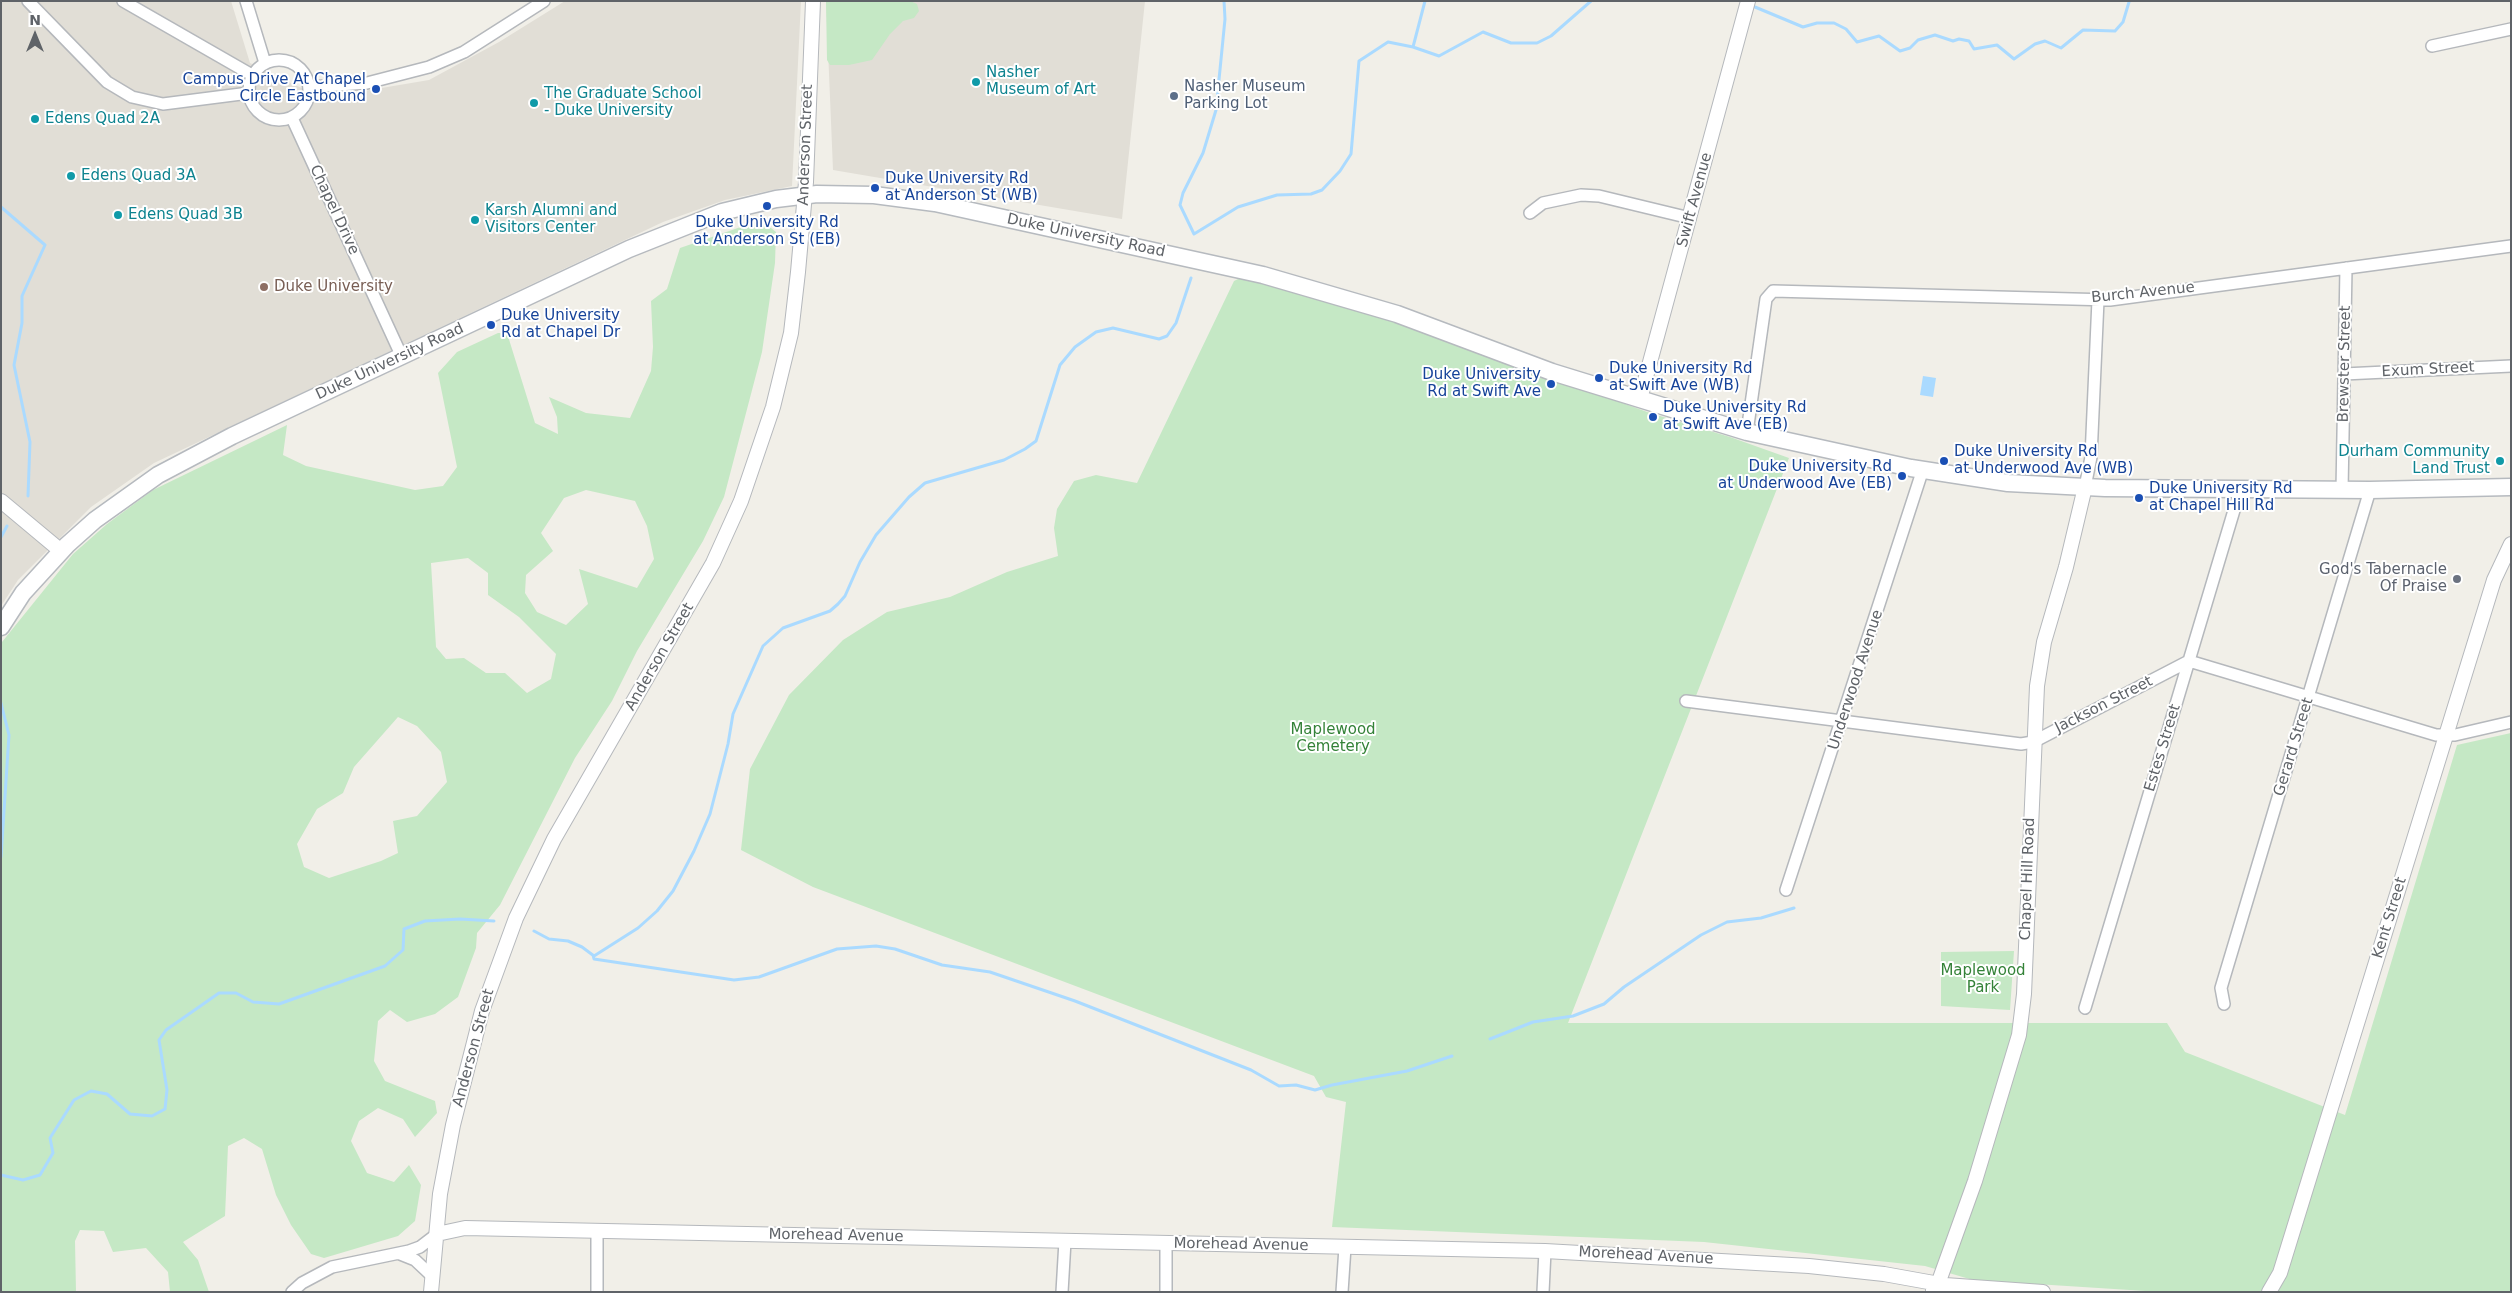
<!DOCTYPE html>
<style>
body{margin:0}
#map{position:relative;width:2512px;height:1293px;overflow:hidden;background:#f1efe8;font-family:"DejaVu Sans",sans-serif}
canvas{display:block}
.frame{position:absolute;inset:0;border:2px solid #5f6368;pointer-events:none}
.north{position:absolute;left:10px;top:10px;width:50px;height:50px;-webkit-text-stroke:4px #fff;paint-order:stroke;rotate:0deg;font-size:14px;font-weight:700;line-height:20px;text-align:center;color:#5f6368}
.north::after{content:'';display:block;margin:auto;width:18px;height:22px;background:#5f6368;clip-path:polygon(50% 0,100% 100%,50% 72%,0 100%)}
</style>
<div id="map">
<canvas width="2512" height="1293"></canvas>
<div class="frame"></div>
<div class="north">N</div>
</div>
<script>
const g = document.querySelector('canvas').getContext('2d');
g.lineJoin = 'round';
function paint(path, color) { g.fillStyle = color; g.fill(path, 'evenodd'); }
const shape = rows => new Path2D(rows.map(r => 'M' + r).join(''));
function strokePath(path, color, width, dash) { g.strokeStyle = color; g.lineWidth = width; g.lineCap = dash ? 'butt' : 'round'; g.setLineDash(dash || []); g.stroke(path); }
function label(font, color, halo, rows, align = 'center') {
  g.font = font + ' "DejaVu Sans",sans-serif'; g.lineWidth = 4; g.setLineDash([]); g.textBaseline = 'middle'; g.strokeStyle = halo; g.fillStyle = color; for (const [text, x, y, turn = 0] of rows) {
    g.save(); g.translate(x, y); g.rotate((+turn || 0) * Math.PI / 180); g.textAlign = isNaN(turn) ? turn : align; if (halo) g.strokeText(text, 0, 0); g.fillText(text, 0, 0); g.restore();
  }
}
const education = shape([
 [1,1,231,1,250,63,322,98,429,80,499,42,565,1,801,1,792,186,725,200,663,222,154,463,91,507,18,580,1,606],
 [826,1,1145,1,1122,219,833,170]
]);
const green = shape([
 [826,1,910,1,917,4,919,11,914,18,903,21,890,34,872,60,849,65,830,65,827,60],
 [761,220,776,232,775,263,762,352,724,497,703,541,637,651,612,701,575,758,500,905,477,933,476,948,458,997,435,1014,407,1022,390,1010,378,1021,374,1061,385,1081,435,1101,437,1113,415,1137,403,1119,378,1108,359,1121,351,1141,367,1173,394,1182,409,1165,421,1185,415,1221,398,1236,324,1258,311,1254,291,1225,276,1195,262,1149,244,1138,228,1146,225,1216,183,1242,198,1260,209,1292,170,1292,168,1272,146,1248,113,1252,104,1231,80,1230,75,1241,76,1292,1,1292,2,642,73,554,107,524,153,490,287,425,283,455,306,466,415,490,443,486,457,467,438,373,457,352,498,333,507,333,535,423,558,434,557,417,549,397,586,413,630,418,651,371,653,347,651,301,667,289,680,248],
 [586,490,635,501,647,526,654,559,637,588,579,569,588,604,566,625,537,612,525,593,526,575,553,551,541,533,564,498],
 [468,558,488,573,488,595,519,617,556,654,551,679,527,693,505,673,486,673,464,658,446,659,436,647,431,563],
 [398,717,417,726,441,752,447,782,417,816,393,821,398,853,381,861,329,878,304,867,297,844,317,809,343,793,354,767],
 [1242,277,1394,320,1650,413,1730,437,1789,458,1568,1023,2167,1023,2185,1052,2345,1115,2457,745,2511,733,2511,1292,2161,1292,1973,1280,1925,1266,1704,1242,1332,1227,1346,1102,1326,1097,1314,1076,813,887,741,850,750,769,789,695,843,640,887,612,950,597,1007,572,1058,556,1054,528,1057,509,1074,481,1096,475,1137,483,1234,281],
 [2014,951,2010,1010,1941,1006,1941,952]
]);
const water = shape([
 [1923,376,1936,378,1933,397,1920,395]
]);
const stream = shape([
 [1224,1,1225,19,1216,110,1203,153,1183,193,1180,205,1194,234,1238,207,1277,195,1311,194,1322,190,1340,171,1351,154,1359,61,1388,42,1413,47,1425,1],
 [1755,7,1803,27,1817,23,1834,23,1846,29,1857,42,1879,36,1900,51,1910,48,1918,40,1935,35,1953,41,1959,39,1969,41,1974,49,1997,45,2014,59,2035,44,2045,41,2061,48,2083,30,2115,31,2123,22,2129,2],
 [1413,47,1439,56,1483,32,1511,43,1537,43,1551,36,1591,1],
 [1,207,45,245,22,296,22,323,14,365,30,442,28,496],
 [1,537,7,526],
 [1,703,9,735,1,857],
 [534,931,549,939,568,941,582,947,594,956,638,928,657,911,673,891,694,851,710,814,728,744,733,714,763,646,783,628,830,611,838,604,845,596,860,562,876,535,909,497,925,483,1004,460,1025,449,1036,441,1060,365,1075,347,1096,332,1113,328,1159,339,1167,336,1176,323,1191,278],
 [593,955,594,959,734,980,759,977,837,949,876,946,895,949,942,965,990,972,1075,1001,1251,1070,1279,1086,1296,1085,1315,1090,1332,1085,1407,1071,1452,1056],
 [1490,1039,1533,1022,1573,1016,1604,1004,1624,987,1701,935,1727,922,1761,918,1794,908],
 [1,1175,23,1180,40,1175,53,1153,50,1138,74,1100,91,1091,107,1094,130,1114,152,1116,165,1109,167,1090,159,1040,166,1030,219,993,236,993,253,1002,279,1004,385,966,403,950,404,929,425,921,460,919,494,921]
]);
const minor = shape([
 [28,1,107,82,132,97,163,104,249,93],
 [123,1,252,75],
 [246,1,265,63],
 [2432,46,2511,29],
 '249 90a30 30 0 1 1 60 0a30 30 0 1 1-60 0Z',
 [310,87,367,83,429,67,464,52,544,1],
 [292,118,402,357],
 [1530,213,1543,203,1581,195,1599,196,1690,218],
 [2344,374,2511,366],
 [1747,432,1766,299,1773,291,2110,300,2511,246],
 [2085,487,2091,457,2098,300],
 [2342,490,2346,268],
 [1686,701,2021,744,2033,742,2189,661,2436,735,2455,735,2511,722],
 [1786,890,1923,469],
 [2224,1004,2221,988,2370,490],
 [2085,1008,2241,487],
 [1166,1243,1166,1292],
 [400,1254,415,1260,432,1276],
 [292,1292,302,1283,332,1267,409,1251,420,1247,437,1234],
 [597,1292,597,1232],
 [1062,1292,1065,1241],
 [1342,1292,1345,1247],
 [1543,1292,1545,1251]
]);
const tertiary = shape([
 [1640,399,1748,1],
 [1,501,61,551],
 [437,1234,465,1228,1545,1251,1809,1266,1884,1274,1945,1285,2043,1292],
 [1933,1290,1938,1284,1975,1181,2019,1035,2024,994,2037,686,2044,642,2066,567,2085,487],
 [431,1292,440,1194,453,1125,482,1011,516,918,554,839,713,563,741,501,773,407,791,333,798,272,806,182,813,1],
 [2269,1292,2280,1273,2494,580,2511,544]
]);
const secondary = shape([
 [1,627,23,593,67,545,95,520,158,475,232,436,629,249,722,212,776,199,817,194,874,195,935,203,1263,275,1397,314,1552,372,1747,432,1911,468,2008,483,2105,488,2370,490,2511,487]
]);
const markers = [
 [976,82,5,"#0f9aa8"],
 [376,89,5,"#1a4fb4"],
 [1174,96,5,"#5c6f8a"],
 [534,103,5,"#0f9aa8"],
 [35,119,5,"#0f9aa8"],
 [71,176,5,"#0f9aa8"],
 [875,188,5,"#1a4fb4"],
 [767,206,5,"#1a4fb4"],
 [118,215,5,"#0f9aa8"],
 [475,220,5,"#0f9aa8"],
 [264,287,5,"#8d6e63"],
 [491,325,5,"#1a4fb4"],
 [1599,378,5,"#1a4fb4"],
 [1551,384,5,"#1a4fb4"],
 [1653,417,5,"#1a4fb4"],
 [1944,461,5,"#1a4fb4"],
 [2500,461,5,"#0f9aa8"],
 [1902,476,5,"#1a4fb4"],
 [2139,498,5,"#1a4fb4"],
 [2457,579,5,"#6b7280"]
];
const cultureNames = [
 ["Nasher",986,73],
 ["Museum of Art",986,90],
 ["The Graduate School",544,94],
 ["- Duke University",544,111],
 ["Edens Quad 2A",45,119],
 ["Edens Quad 3A",81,176],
 ["Karsh Alumni and",485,211],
 ["Visitors Center",485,228],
 ["Edens Quad 3B",128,215],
 ["Durham Community",2490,452,"right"],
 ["Land Trust",2490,469,"right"]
];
const transitNames = [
 ["Campus Drive At Chapel",366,80,"right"],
 ["Circle Eastbound",366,97,"right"],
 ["Duke University Rd",885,179],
 ["at Anderson St (WB)",885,196],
 ["Duke University Rd",767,223,"center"],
 ["at Anderson St (EB)",767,240,"center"],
 ["Duke University",501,316],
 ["Rd at Chapel Dr",501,333],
 ["Duke University Rd",1609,369],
 ["at Swift Ave (WB)",1609,386],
 ["Duke University",1541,375,"right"],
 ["Rd at Swift Ave",1541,392,"right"],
 ["Duke University Rd",1663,408],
 ["at Swift Ave (EB)",1663,425],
 ["Duke University Rd",1954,452],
 ["at Underwood Ave (WB)",1954,469],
 ["Duke University Rd",1892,467,"right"],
 ["at Underwood Ave (EB)",1892,484,"right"],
 ["Duke University Rd",2149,489],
 ["at Chapel Hill Rd",2149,506]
];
const serviceNames = [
 ["Nasher Museum",1184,87],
 ["Parking Lot",1184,104]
];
const streetNames = [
 ["Anderson Street",806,145,-88],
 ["Swift Avenue",1695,200,-75],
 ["Chapel Drive",334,210,65],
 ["Duke University Road",1086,236,12],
 ["Burch Avenue",2143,293,-6],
 ["Duke University Road",390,362,-25],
 ["Brewster Street",2345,364,-89],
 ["Exum Street",2428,370,-3],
 ["Anderson Street",660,657,-60],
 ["Underwood Avenue",1856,680,-72],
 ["Jackson Street",2104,705,-27],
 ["Gerard Street",2294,747,-73],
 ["Estes Street",2163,748,-73],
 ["Chapel Hill Road",2028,879,-88],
 ["Kent Street",2390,918,-73],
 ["Anderson Street",474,1048,-75],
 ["Morehead Avenue",836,1236,1],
 ["Morehead Avenue",1241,1245,1],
 ["Morehead Avenue",1646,1256,3]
];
const educationNames = [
 ["Duke University",274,287]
];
const worshipNames = [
 ["God's Tabernacle",2447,570],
 ["Of Praise",2447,587]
];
const parkNames = [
 ["Maplewood",1333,730],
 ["Cemetery",1333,747],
 ["Maplewood",1983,971],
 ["Park",1983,988]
];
paint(education, '#e1ded6');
paint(green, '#c5e8c5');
paint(water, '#aadaff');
strokePath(stream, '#aadaff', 3);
strokePath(minor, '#b5b8bc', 14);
strokePath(tertiary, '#b5b8bc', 16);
strokePath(secondary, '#b6babf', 19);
strokePath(minor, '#fff', 11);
strokePath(tertiary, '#fff', 14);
strokePath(secondary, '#fff', 16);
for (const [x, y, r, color] of markers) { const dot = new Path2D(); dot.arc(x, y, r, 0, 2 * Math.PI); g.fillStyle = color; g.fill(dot); strokePath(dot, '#fff', 2); }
label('15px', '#0d838f', '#fff', cultureNames, 'left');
label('15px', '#164399', '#fff', transitNames, 'left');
label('15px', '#4e5e75', '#fff', serviceNames, 'left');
label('15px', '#5f6368', '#fff', streetNames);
label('15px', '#785e54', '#fff', educationNames, 'left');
label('15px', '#5b616d', '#fff', worshipNames, 'right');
label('15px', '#348238', '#fff', parkNames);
</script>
